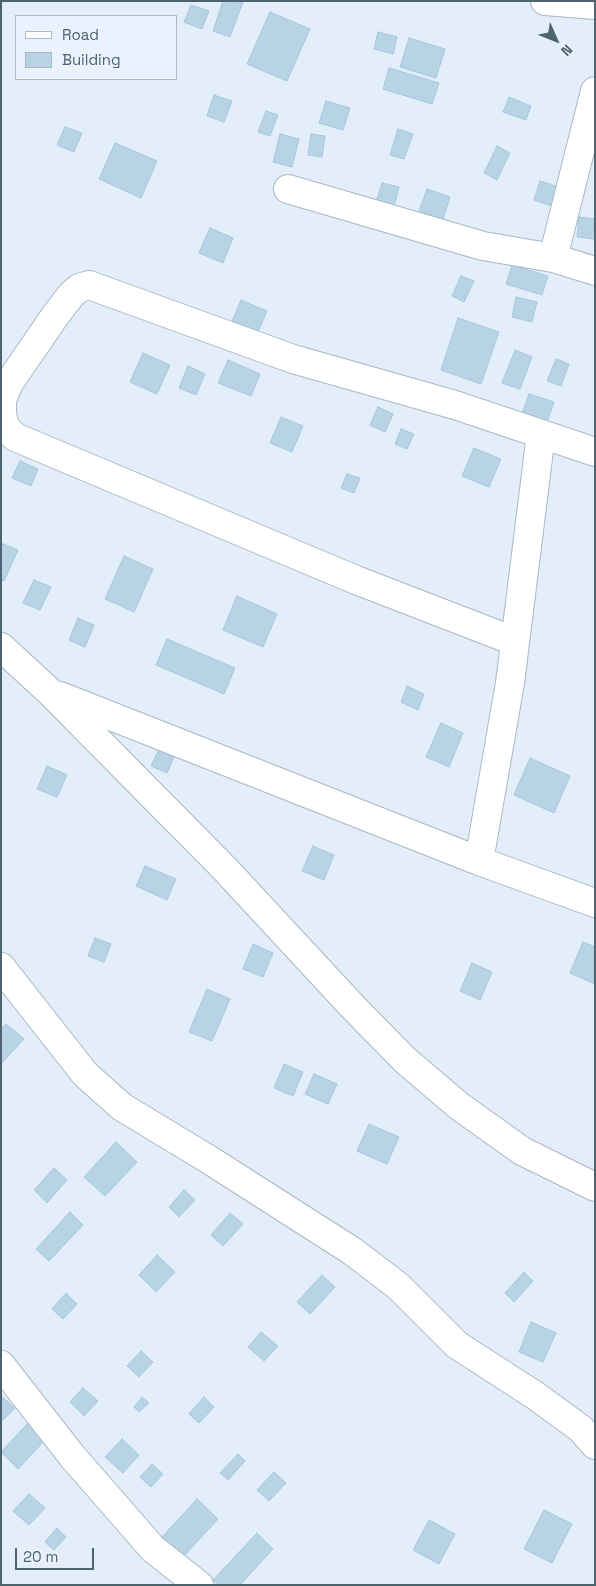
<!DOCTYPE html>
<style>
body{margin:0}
#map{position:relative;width:596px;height:1586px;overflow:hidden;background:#e4edfa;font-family:"Space Grotesk",sans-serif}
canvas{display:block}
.frame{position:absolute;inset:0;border:2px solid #4d646f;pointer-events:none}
.legend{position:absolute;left:15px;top:15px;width:162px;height:65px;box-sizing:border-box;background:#eaf2fd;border:1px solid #abb9c4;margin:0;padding:6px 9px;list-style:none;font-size:15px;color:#4d646f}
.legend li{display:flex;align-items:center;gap:10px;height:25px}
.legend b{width:25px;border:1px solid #abb9c4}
.north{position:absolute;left:531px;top:15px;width:50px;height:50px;-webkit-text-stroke:4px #eaf2fd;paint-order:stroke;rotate:134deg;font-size:14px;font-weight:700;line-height:20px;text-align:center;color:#4d646f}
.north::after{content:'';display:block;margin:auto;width:18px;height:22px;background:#4d646f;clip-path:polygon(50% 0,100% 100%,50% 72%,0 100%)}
.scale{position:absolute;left:15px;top:1548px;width:79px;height:22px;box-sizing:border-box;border:2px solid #4d646f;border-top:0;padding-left:6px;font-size:15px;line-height:18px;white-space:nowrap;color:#4d646f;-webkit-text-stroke:4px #eaf2fd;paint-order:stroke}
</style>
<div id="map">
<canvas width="596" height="1586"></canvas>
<div class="frame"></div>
<ul class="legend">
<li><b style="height:6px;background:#fff"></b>Road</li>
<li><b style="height:14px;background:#b8d4e4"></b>Building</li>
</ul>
<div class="north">N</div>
<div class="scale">20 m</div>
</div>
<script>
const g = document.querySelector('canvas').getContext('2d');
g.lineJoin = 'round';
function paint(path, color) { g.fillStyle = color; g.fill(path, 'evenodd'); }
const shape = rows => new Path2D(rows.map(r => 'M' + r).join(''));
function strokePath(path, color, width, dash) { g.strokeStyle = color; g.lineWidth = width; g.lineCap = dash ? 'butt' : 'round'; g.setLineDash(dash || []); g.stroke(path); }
const building = shape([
 [223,1,243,2,230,37,213,31,223,1],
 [191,5,209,11,202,29,184,22,191,5],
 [270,12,310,29,287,81,247,64,270,12],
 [378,32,397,37,393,54,374,49,378,32],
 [409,38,445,49,436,78,400,67,409,38],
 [389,68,439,83,432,104,383,89,389,68],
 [214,95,232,101,224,122,207,116,214,95],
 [509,97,531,106,526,120,503,112,509,97],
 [326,101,350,108,343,130,319,123,326,101],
 [266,111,278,115,270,136,258,132,266,111],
 [65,127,82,133,74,152,57,145,65,127],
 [398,129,413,134,404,159,390,155,398,129],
 [280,134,299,139,292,167,273,162,280,134],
 [311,134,325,136,322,157,308,155,311,134],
 [115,143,157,161,141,198,99,179,115,143],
 [497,146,510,153,497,180,484,173,497,146],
 [540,181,562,188,555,207,534,200,540,181],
 [382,183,399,187,394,207,376,202,382,183],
 [427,189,450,197,440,228,416,220,427,189],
 [579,217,595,219,595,239,577,237,579,217],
 [210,228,233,238,223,263,199,253,210,228],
 [512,265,548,276,542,295,506,284,512,265],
 [461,276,474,281,464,302,452,296,461,276],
 [516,297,537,302,532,322,512,317,516,297],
 [241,300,267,311,258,332,232,321,241,300],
 [458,318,499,332,481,384,441,370,458,318],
 [515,350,532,357,520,389,502,383,515,350],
 [143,353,170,365,157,394,130,382,143,353],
 [556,359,569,364,561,386,547,381,556,359],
 [228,360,260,374,251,396,218,383,228,360],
 [188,366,205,374,196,395,179,388,188,366],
 [529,394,554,402,546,425,521,417,529,394],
 [378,407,393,414,385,432,370,425,378,407],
 [281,417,303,426,292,452,270,443,281,417],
 [401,429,414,434,407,449,395,444,401,429],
 [474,448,501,459,489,487,462,476,474,448],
 [20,461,38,469,31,486,12,478,20,461],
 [347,474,360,478,354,493,341,488,347,474],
 [1,543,18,550,4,581,1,580,1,543],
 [124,556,153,569,134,612,105,599,124,556],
 [34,580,51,587,40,610,23,603,34,580],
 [237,596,277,614,263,647,223,630,237,596],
 [78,618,94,625,85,647,69,640,78,618],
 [167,639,235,668,224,694,156,665,167,639],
 [407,686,424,694,418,710,401,702,407,686],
 [441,723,463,733,449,767,426,757,441,723],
 [161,745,176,752,167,773,151,766,161,745],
 [530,758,570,776,554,813,514,795,530,758],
 [47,766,67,775,57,797,37,789,47,766],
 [313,846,334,855,324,880,302,871,313,846],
 [145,866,176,879,167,900,136,886,145,866],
 [95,938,111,944,104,962,88,956,95,938],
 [583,942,595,947,595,984,570,973,583,942],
 [253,944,273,953,263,977,243,969,253,944],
 [472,963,492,972,480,1000,460,991,472,963],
 [207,989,230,999,212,1041,189,1032,207,989],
 [6,1024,24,1039,1,1064,1,1029,6,1024],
 [284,1064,303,1072,293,1096,274,1088,284,1064],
 [314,1074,337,1084,328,1104,305,1094,314,1074],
 [369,1124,399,1137,387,1164,357,1151,369,1124],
 [116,1142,137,1162,105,1196,84,1177,116,1142],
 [54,1168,67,1180,47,1203,34,1190,54,1168],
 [184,1190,195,1200,179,1217,169,1207,184,1190],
 [70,1212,83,1225,49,1261,36,1249,70,1212],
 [230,1213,243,1224,223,1246,211,1235,230,1213],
 [157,1255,175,1272,156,1292,139,1275,157,1255],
 [524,1272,533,1281,514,1302,505,1293,524,1272],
 [322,1275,335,1287,310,1314,297,1302,322,1275],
 [66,1293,77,1304,63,1319,52,1309,66,1293],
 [531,1322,556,1333,543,1362,519,1352,531,1322],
 [261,1332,278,1346,264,1361,248,1347,261,1332],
 [141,1351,153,1362,139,1377,127,1366,141,1351],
 [83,1388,98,1401,84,1416,70,1402,83,1388],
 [1,1396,15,1408,1,1422,1,1396],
 [142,1397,149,1403,139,1412,134,1407,142,1397],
 [204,1397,214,1407,199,1423,189,1414,204,1397],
 [27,1424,45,1440,18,1469,1,1452,27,1424],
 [122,1439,139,1455,123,1473,105,1457,122,1439],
 [238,1454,245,1461,228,1480,220,1473,238,1454],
 [152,1464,163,1474,151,1487,140,1477,152,1464],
 [274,1472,286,1483,269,1501,257,1490,274,1472],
 [29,1494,45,1508,29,1525,13,1511,29,1494],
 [197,1499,218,1519,182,1558,161,1538,197,1499],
 [544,1510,572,1524,552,1563,524,1549,544,1510],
 [429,1520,455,1534,439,1564,413,1550,429,1520],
 [57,1528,66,1537,54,1550,45,1542,57,1528],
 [257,1533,273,1549,240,1585,218,1585,213,1580,257,1533]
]);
const minor = shape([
 [545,1,595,5],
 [288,189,483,246,553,258,595,271],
 [553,258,595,91],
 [514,641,356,580,15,437,5,427,2,414,2,400,9,383,55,316,71,295,79,288,89,285,293,359,455,405,595,452],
 [1,647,50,692,225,869,353,1007,405,1060,459,1106,522,1151,595,1187],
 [60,696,479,861,595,903],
 [479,861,510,683,541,434],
 [1,967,85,1074,122,1107,208,1159,352,1251,398,1286,457,1345,536,1396,581,1429,595,1445],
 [1,1365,72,1456,153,1549,199,1585]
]);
paint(building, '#b8d4e4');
strokePath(building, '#a1c8dd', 1);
strokePath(minor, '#a7b9c4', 30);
strokePath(minor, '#fff', 28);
</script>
